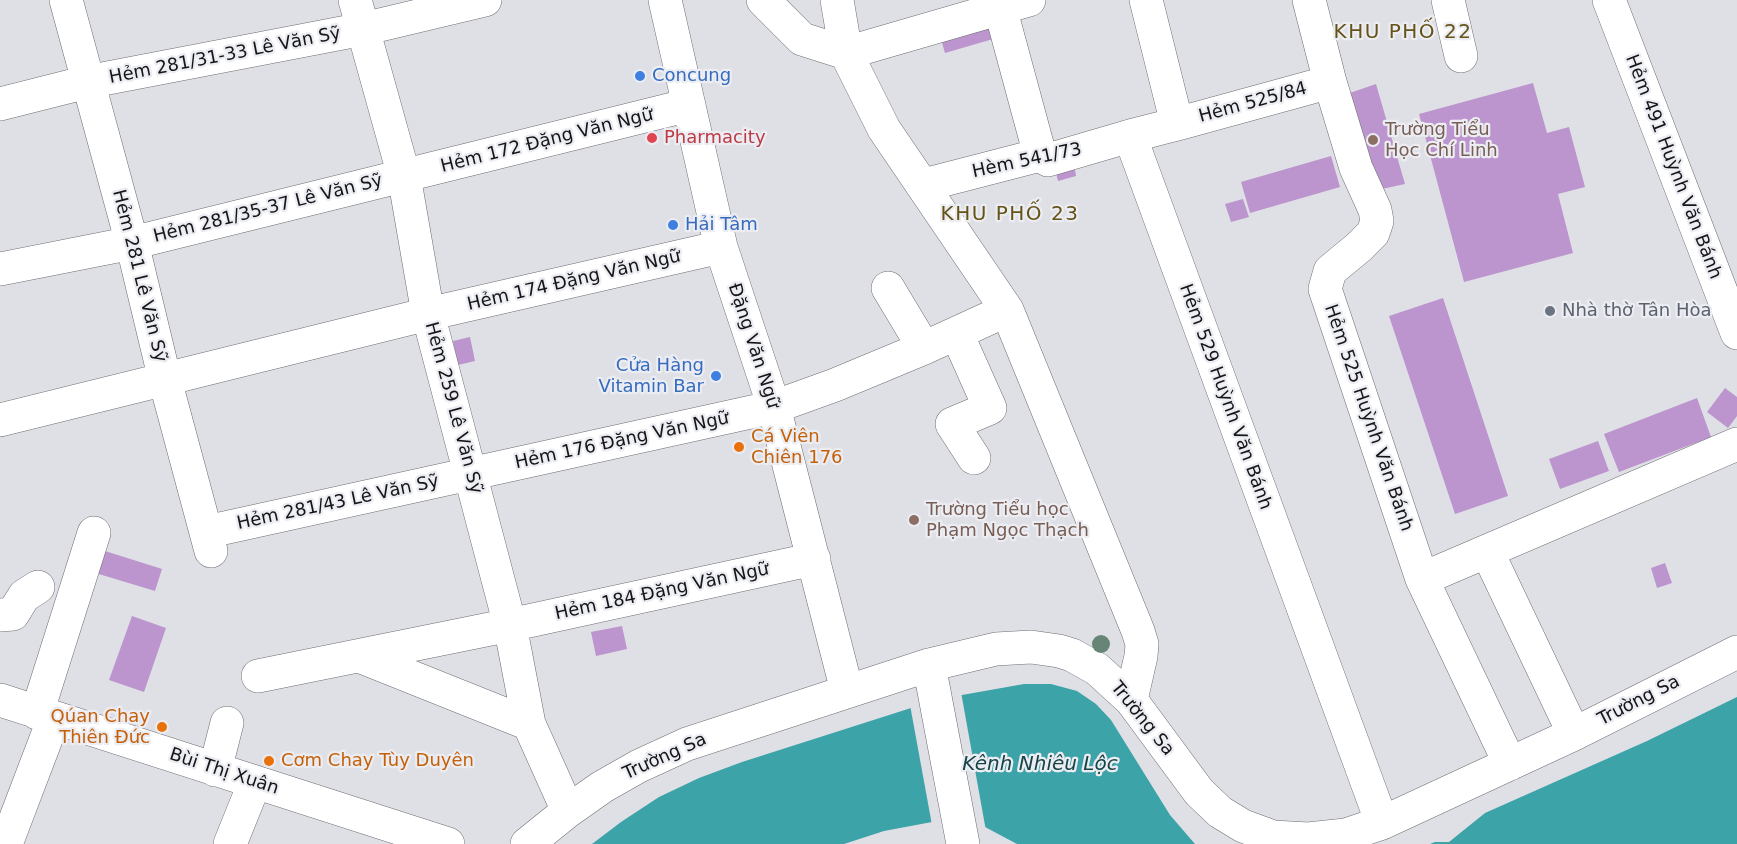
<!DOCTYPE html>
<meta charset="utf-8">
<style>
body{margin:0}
canvas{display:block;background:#dfe0e5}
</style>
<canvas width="1737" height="844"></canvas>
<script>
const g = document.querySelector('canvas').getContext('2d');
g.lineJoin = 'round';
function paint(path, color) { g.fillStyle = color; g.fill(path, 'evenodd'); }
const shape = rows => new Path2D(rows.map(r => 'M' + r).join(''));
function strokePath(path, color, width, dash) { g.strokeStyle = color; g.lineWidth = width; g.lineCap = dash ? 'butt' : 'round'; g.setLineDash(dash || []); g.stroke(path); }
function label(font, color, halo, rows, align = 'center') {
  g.font = font + ' "DejaVu Sans",sans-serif'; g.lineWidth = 4.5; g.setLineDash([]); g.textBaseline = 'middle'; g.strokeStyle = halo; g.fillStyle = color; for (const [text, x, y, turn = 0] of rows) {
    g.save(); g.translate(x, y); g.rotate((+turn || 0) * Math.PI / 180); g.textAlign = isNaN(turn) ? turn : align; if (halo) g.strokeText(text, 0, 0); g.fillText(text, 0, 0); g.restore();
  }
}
const water = shape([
 [1024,684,1051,684,1077,691,1096,704,1111,720,1170,815,1195,844,1017,844,985,827,932,822,884,831,844,844,592,844,621,822,659,797,699,778,742,762,911,708,962,695],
 [1737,697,1737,844,1430,844,1435,842,1449,842,1485,813,1647,741]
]);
const pier = shape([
 [961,692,986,831,932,825,910,705]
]);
const building = shape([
 [993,13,1000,37,945,53,938,29],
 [1533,83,1547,133,1569,127,1585,187,1558,194,1573,253,1464,282,1419,114],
 [1376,84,1405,184,1368,192,1341,96],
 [1331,156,1340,187,1250,213,1241,182],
 [1074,164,1076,176,1058,181,1055,169],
 [1243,199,1249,217,1231,222,1225,204],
 [1443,298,1508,496,1455,514,1389,316],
 [470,337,475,361,458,365,453,341],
 [1725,388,1737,397,1737,416,1728,428,1707,412],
 [1697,398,1711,437,1619,472,1604,434],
 [1598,441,1609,471,1560,489,1549,459],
 [86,545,162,569,155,591,79,568],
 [1665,563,1672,583,1657,588,1651,568],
 [132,616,166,628,144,692,109,680],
 [622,626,627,649,596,656,591,632]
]);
const minor = shape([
 [66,0,132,243,165,380,211,551],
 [355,0,404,176,428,314,510,625,529,724,568,811],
 [665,0,721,247,774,407,847,691],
 [763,0,802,39,846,53,1029,0],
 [837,0,846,53,884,129,1007,310,1138,631,1142,644,1141,656,1131,700],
 [998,0,1040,155],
 [1146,0,1177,124,1130,136,1382,823],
 [1309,0,1330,82,1356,168,1375,210,1377,221,1373,233,1359,247,1330,271,1325,289,1422,579,1510,764],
 [1448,0,1461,56],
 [1609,0,1737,333],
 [0,104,87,82,363,29,485,0],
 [1177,124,1330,82],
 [924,185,1040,155,1048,160,1130,136],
 [0,269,132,243,689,105],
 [888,288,924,348],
 [957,334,990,408,952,424,974,458],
 [0,420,428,314,721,247],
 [206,532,774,407,835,385,924,348,1007,310],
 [1487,551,1574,734],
 [1422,579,1737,444],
 [0,615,13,614,24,596,38,587],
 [359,656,529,724],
 [929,665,963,844],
 [258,676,510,625,814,559],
 [0,700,448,844],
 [37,713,94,533],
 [215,770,227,723],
 [6,844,54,718],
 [230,844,255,782],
 [527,844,568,811,602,787,639,766,687,744,929,665,996,649,1031,647,1059,651,1072,655,1097,669,1131,700,1199,792,1220,812,1243,826,1273,837,1308,839,1346,835,1382,823,1574,734,1737,652]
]);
const trees = [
 [1101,644]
];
const markers = [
 [640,76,6,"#3f7fe0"],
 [652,138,6,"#e0444e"],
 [1373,140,6,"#8d6e63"],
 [673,225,6,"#3f7fe0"],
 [1550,311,6,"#6b7280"],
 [716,376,6,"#3f7fe0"],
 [739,447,6,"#e8710a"],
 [914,520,6,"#8d6e63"],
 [162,727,6,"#e8710a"],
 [269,761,6,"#e8710a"]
];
const streetNames = [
 ["Hẻm 281/31-33 Lê Văn Sỹ",225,56,-11],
 ["Hẻm 525/84",1253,103,-15],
 ["Hẻm 172 Đặng Văn Ngữ",547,141,-14],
 ["Hèm 541/73",1027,161,-12],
 ["Hẻm 491 Huỳnh Văn Bánh",1673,167,69],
 ["Hẻm 281/35-37 Lê Văn Sỹ",268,209,-14],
 ["Hẻm 281 Lê Văn Sỹ",139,276,76],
 ["Hẻm 174 Đặng Văn Ngữ",574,281,-13],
 ["Đặng Văn Ngữ",753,346,72],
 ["Hẻm 529 Huỳnh Văn Bánh",1225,397,70],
 ["Hẻm 259 Lê Văn Sỹ",453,408,75],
 ["Hẻm 525 Huỳnh Văn Bánh",1368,418,71],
 ["Hẻm 176 Đặng Văn Ngữ",622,441,-12],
 ["Hẻm 281/43 Lê Văn Sỹ",338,503,-12],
 ["Hẻm 184 Đặng Văn Ngữ",662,592,-12],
 ["Trường Sa",1639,701,-27],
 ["Trường Sa",1142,719,51],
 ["Trường Sa",665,757,-24],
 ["Bùi Thị Xuân",224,772,18]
];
const shopNames = [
 ["Concung",652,76],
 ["Hải Tâm",685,225],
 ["Cửa Hàng",704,366,"right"],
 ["Vitamin Bar",704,387,"right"]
];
const educationNames = [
 ["Trường Tiểu",1385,130],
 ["Học Chí Linh",1385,151],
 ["Trường Tiểu học",926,510],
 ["Phạm Ngọc Thạch",926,531]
];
const healthNames = [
 ["Pharmacity",664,138]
];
const worshipNames = [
 ["Nhà thờ Tân Hòa",1562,311]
];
const foodNames = [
 ["Cá Viên",751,437],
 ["Chiên 176",751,458],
 ["Qúan Chay",150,717,"right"],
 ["Thiên Đức",150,738,"right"],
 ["Cơm Chay Tùy Duyên",281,761]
];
const neighbourhoodNames = [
 ["KHU PHỐ 22",1403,33],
 ["KHU PHỐ 23",1010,215]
];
const waterNames = [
 ["Kênh Nhiêu Lộc",1040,765]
];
paint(water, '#3ca3a8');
paint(pier, '#dfe0e5');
paint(building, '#bc94ce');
strokePath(minor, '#6d6e73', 34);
strokePath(minor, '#fff', 33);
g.fillStyle = '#668577';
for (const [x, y] of trees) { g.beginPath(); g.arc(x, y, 9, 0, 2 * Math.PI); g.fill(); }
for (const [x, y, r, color] of markers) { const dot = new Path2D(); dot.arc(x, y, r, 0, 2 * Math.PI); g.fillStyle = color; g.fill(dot); strokePath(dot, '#ecedf3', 2); }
label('18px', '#151517', '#ecedf3', streetNames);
label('18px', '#366cbe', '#ecedf3', shopNames, 'left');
label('18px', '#785e54', '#ecedf3', educationNames, 'left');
label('18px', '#be3a42', '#ecedf3', healthNames, 'left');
label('18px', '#5b616d', '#ecedf3', worshipNames, 'left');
label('18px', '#c56008', '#ecedf3', foodNames, 'left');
g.letterSpacing = '1.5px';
label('20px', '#655216', '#ecedf3', neighbourhoodNames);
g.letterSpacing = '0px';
label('italic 20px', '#174547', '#ecedf3', waterNames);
</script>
